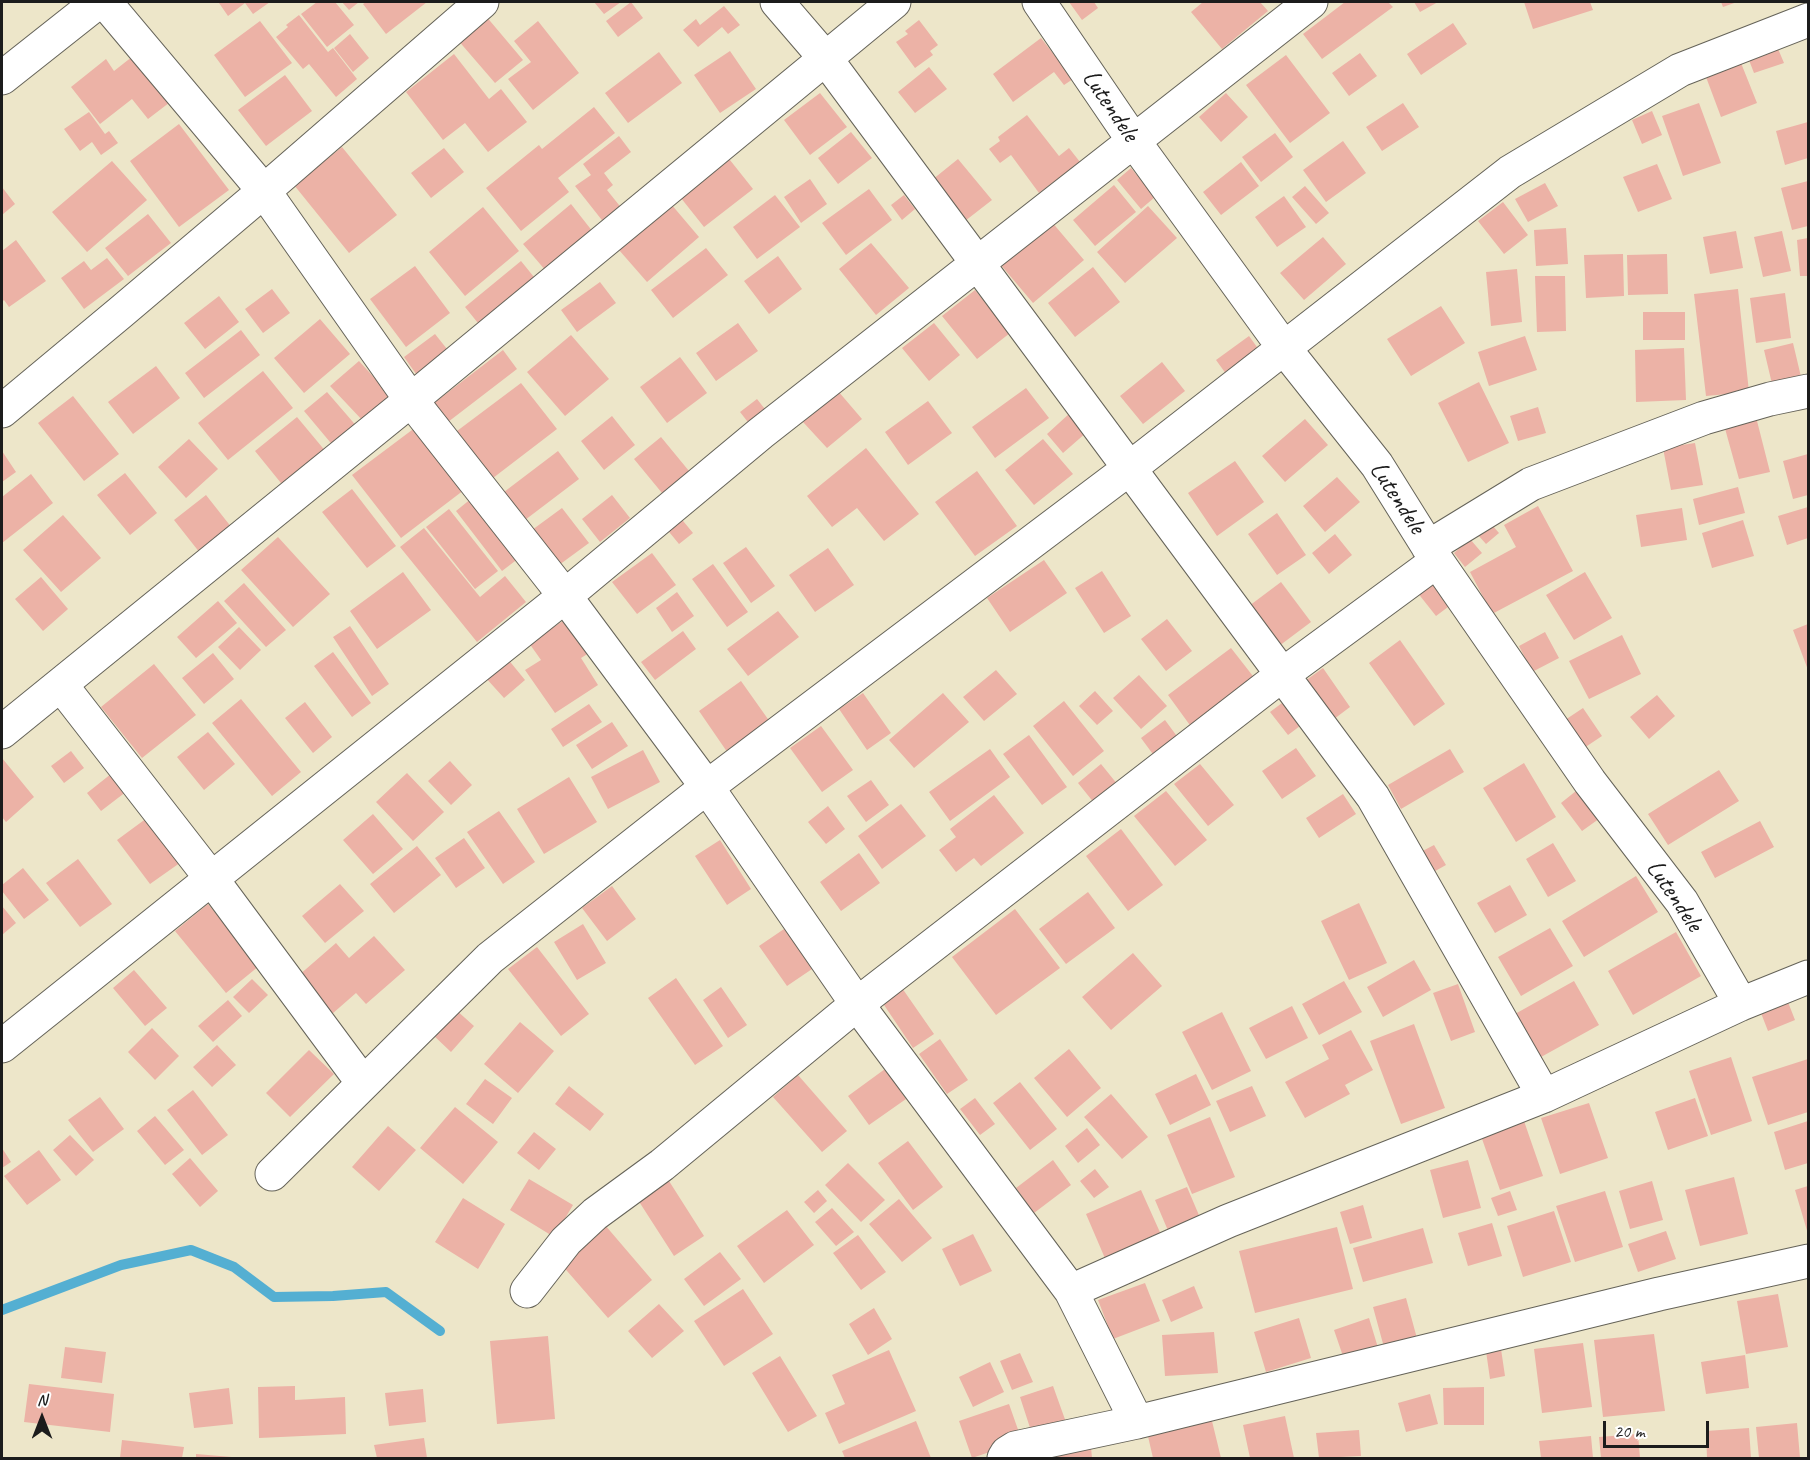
<!DOCTYPE html>
<style>
body{margin:0}
#map{position:relative;width:1810px;height:1460px;overflow:hidden;background:#ede6c9;font-family:Caveat,sans-serif}
canvas{display:block}
.frame{position:absolute;inset:0;border:3px solid #1c1c1c;pointer-events:none}
.north{position:absolute;left:12px;top:1388px;width:60px;height:60px;-webkit-text-stroke:4px #fff;paint-order:stroke;rotate:0deg;font-size:16px;font-weight:700;line-height:24px;text-align:center;color:#1c1c1c}
.north::after{content:'';display:block;margin:auto;width:21px;height:27px;background:#1c1c1c;clip-path:polygon(50% 0,100% 100%,50% 72%,0 100%)}
.scale{position:absolute;left:1603px;top:1421px;width:106px;height:27px;box-sizing:border-box;border:3px solid #1c1c1c;border-top:0;padding-left:8px;font-size:18px;line-height:21px;white-space:nowrap;color:#1c1c1c;-webkit-text-stroke:4px #fff;paint-order:stroke}
</style>
<div id="map">
<canvas width="1810" height="1460"></canvas>
<div class="frame"></div>
<div class="north">N</div>
<div class="scale">20 m</div>
</div>
<script>
const g = document.querySelector('canvas').getContext('2d');
g.lineJoin = 'round';
const shape = rows => new Path2D(rows.map(r => 'M' + r).join(''));
function strokePath(path, color, width, dash) { g.strokeStyle = color; g.lineWidth = width; g.lineCap = dash ? 'butt' : 'round'; g.setLineDash(dash || []); g.stroke(path); }
function paint(path, color) { g.fillStyle = color; g.fill(path, 'evenodd'); }
function label(font, color, halo, rows, align = 'center') {
  g.font = font + ' Caveat,sans-serif'; g.lineWidth = 6; g.setLineDash([]); g.textBaseline = 'middle'; g.strokeStyle = halo; g.fillStyle = color; for (const [text, x, y, turn = 0] of rows) {
    g.save(); g.translate(x, y); g.rotate((+turn || 0) * Math.PI / 180); g.textAlign = isNaN(turn) ? turn : align; if (halo) g.strokeText(text, 0, 0); g.fillText(text, 0, 0); g.restore();
  }
}
const stream = shape([
 [2,1310,121,1265,191,1250,234,1267,274,1297,333,1296,386,1292,440,1331]
]);
const building = shape([
 [222,2,270,2,253,14,245,3,228,16,219,3],
 [317,2,335,2,354,25,327,47,301,14],
 [342,2,359,2,349,10],
 [366,2,427,2,386,34,363,4],
 [594,2,621,2,604,14],
 [631,2,643,18,618,37,606,21],
 [1069,2,1094,2,1098,8,1082,20],
 [1203,2,1260,2,1268,11,1222,49,1191,12],
 [1345,2,1388,2,1393,7,1322,59,1303,34],
 [1414,2,1438,2,1420,12],
 [1524,2,1590,2,1593,10,1533,29],
 [1721,2,1737,2,1723,7],
 [724,6,740,25,728,34,722,27,698,47,683,30,696,19,700,25],
 [299,15,328,52,333,48,357,79,336,97,309,64,303,69,276,37,288,27,286,25],
 [485,15,523,60,495,83,457,39],
 [919,20,938,45,930,51,933,55,915,68,896,42,908,34,905,31],
 [260,21,292,63,245,97,214,55],
 [538,21,579,73,533,110,508,79,531,62,514,41],
 [1453,23,1467,44,1421,75,1407,54],
 [350,34,369,58,353,72,334,48],
 [1041,38,1073,79,1064,85,1054,72,1013,102,993,74],
 [1776,44,1784,63,1754,73,1747,55],
 [142,49,178,96,148,119,132,99,100,124,71,87,106,59,114,71],
 [730,51,756,89,720,113,694,75],
 [659,52,682,83,628,123,605,93],
 [1360,53,1377,76,1349,96,1332,73],
 [454,54,489,99,501,89,527,122,488,152,465,123,443,140,406,92],
 [1286,55,1330,113,1290,143,1246,85],
 [1741,63,1757,103,1721,117,1706,77],
 [929,67,947,89,915,113,898,92],
 [285,75,312,111,266,146,238,110],
 [820,93,847,127,810,155,784,120],
 [1226,93,1248,117,1221,142,1199,117],
 [1403,103,1419,127,1382,151,1366,127],
 [1699,103,1721,163,1683,176,1662,116],
 [594,107,615,133,558,178,569,192,521,231,486,188,539,145,542,149],
 [1652,111,1662,135,1642,144,1632,120],
 [89,112,105,134,109,131,118,143,101,155,92,142,80,151,64,129],
 [1027,115,1059,156,1069,148,1080,162,1039,193,1011,155,1000,163,989,149,1000,141,998,137],
 [1808,122,1808,158,1785,165,1776,131],
 [179,124,229,190,179,227,130,161],
 [851,132,872,158,838,184,818,158],
 [1275,133,1293,157,1261,182,1242,157],
 [619,136,631,152,604,173,613,185,607,190,623,210,605,224,575,186,591,175,583,164],
 [1343,141,1366,173,1326,202,1303,170],
 [342,147,397,215,349,253,294,185],
 [444,148,464,172,431,198,411,173],
 [726,155,753,189,704,227,677,193],
 [958,159,992,200,965,221,932,180],
 [112,161,147,200,87,252,52,212],
 [1241,162,1259,186,1221,215,1203,192],
 [1657,164,1672,199,1638,212,1623,177],
 [1131,168,1155,197,1141,209,1117,180],
 [810,179,827,204,801,223,784,197],
 [1808,181,1808,226,1792,230,1781,188],
 [1545,183,1558,206,1528,222,1515,199],
 [1114,185,1136,212,1095,246,1073,220],
 [1305,186,1329,213,1316,224,1292,197],
 [2,187,15,204,2,215],
 [869,189,892,220,846,255,822,223],
 [775,195,800,227,757,259,733,227],
 [904,195,915,209,902,220,891,205],
 [1284,196,1306,227,1277,247,1255,217],
 [1503,202,1528,235,1504,254,1478,221],
 [571,204,593,232,546,271,523,244],
 [671,204,699,237,647,282,619,250],
 [1148,206,1177,238,1125,283,1097,252],
 [483,207,519,251,465,296,429,252],
 [148,214,171,243,128,276,105,248],
 [1051,221,1084,260,1033,303,1000,264],
 [1566,228,1568,264,1536,266,1534,230],
 [1736,231,1743,268,1710,274,1703,237],
 [1782,231,1791,271,1763,277,1754,237],
 [1323,237,1346,264,1304,300,1280,273],
 [1808,238,1808,276,1800,276,1797,240],
 [16,240,46,281,9,307,4,300,2,302,2,251],
 [871,243,909,288,876,315,839,269],
 [706,248,728,275,673,318,651,290],
 [1623,254,1624,296,1586,298,1584,255],
 [1667,254,1668,294,1628,295,1627,255],
 [778,256,802,289,769,314,744,281],
 [107,258,124,279,84,309,61,278,84,261,91,270],
 [521,261,538,282,482,328,465,307],
 [415,266,450,313,406,347,370,299],
 [1093,267,1120,302,1075,337,1048,303],
 [1517,269,1522,322,1491,326,1486,272],
 [1535,276,1565,276,1566,331,1537,332],
 [600,282,616,303,577,332,561,310],
 [272,289,290,313,263,333,245,309],
 [1738,289,1749,392,1706,396,1694,294],
 [975,290,1010,333,977,359,942,316],
 [1785,293,1791,338,1756,343,1750,298],
 [219,296,239,322,205,349,184,323],
 [1441,306,1465,343,1411,376,1387,339],
 [1643,312,1685,312,1685,340,1643,340],
 [320,319,350,354,304,393,274,358],
 [738,323,758,351,716,381,696,353],
 [934,323,960,355,929,381,902,348],
 [241,330,260,355,204,398,185,373],
 [435,334,451,354,419,378,404,357],
 [571,335,609,379,565,416,527,372],
 [1249,336,1262,354,1229,378,1216,360],
 [1525,336,1537,370,1489,386,1478,352],
 [1793,343,1802,381,1773,388,1764,350],
 [1684,348,1686,400,1636,402,1635,350],
 [503,350,517,369,448,422,434,403],
 [680,357,707,393,667,423,640,387],
 [359,361,391,396,364,422,330,386],
 [1162,362,1185,391,1143,424,1120,396],
 [156,366,180,398,133,434,108,402],
 [263,371,293,408,228,460,198,423],
 [1479,382,1509,443,1468,462,1438,403],
 [521,383,557,429,493,478,457,431],
 [1026,388,1049,418,995,458,972,427],
 [838,391,862,419,827,448,803,422],
 [327,392,359,429,335,448,304,411],
 [73,396,119,454,84,481,38,423],
 [757,399,768,413,751,426,740,412],
 [928,401,952,433,908,465,885,432],
 [1538,407,1546,433,1518,441,1510,416],
 [1070,413,1087,432,1063,453,1047,434],
 [612,416,635,445,604,470,581,441],
 [297,417,327,453,285,488,255,451],
 [1756,417,1770,472,1739,479,1724,425],
 [1305,419,1328,445,1285,482,1262,456],
 [416,427,464,490,401,538,352,475],
 [661,437,689,471,662,493,634,459],
 [189,439,218,469,186,498,158,467],
 [1043,439,1073,474,1034,505,1005,470],
 [1695,443,1703,485,1671,490,1663,448],
 [866,448,919,514,884,541,857,508,832,527,807,496],
 [2,451,16,472,2,482],
 [558,451,579,479,525,520,504,492],
 [1808,454,1808,495,1793,499,1783,461],
 [1235,461,1264,502,1217,536,1188,493],
 [977,471,1017,526,975,556,935,502],
 [125,473,157,513,130,535,97,495],
 [31,474,53,503,2,543,2,497],
 [1337,477,1360,502,1325,532,1303,506],
 [1738,487,1745,513,1699,525,1693,499],
 [352,489,396,546,367,568,322,512],
 [206,495,232,528,200,553,174,520],
 [612,495,630,518,600,542,582,519],
 [472,498,519,558,502,571,456,511],
 [1538,506,1573,571,1492,614,1470,572,1516,547,1504,525],
 [1808,507,1808,538,1787,545,1778,516],
 [562,508,589,543,559,565,532,530],
 [1682,508,1687,540,1641,547,1636,515],
 [449,509,498,571,475,589,426,527],
 [1277,513,1306,555,1277,575,1248,534],
 [63,515,101,558,61,592,23,550],
 [679,516,693,533,679,544,665,527],
 [1743,520,1754,556,1712,568,1702,533],
 [1492,525,1499,533,1486,544,1478,535],
 [424,528,480,597,505,576,526,602,477,642,400,547],
 [1335,534,1352,555,1329,574,1312,553],
 [278,537,330,594,293,627,241,570],
 [1470,539,1482,553,1465,567,1454,553],
 [746,547,775,586,751,603,723,563],
 [828,548,854,585,815,612,789,575],
 [652,553,676,585,637,614,612,582],
 [1044,560,1067,593,1010,632,987,598],
 [713,564,748,612,727,627,692,579],
 [1102,571,1131,616,1104,633,1075,588],
 [403,572,431,610,377,649,350,611],
 [1585,572,1612,618,1574,640,1546,595],
 [41,577,68,609,43,631,15,599],
 [1433,580,1452,604,1436,616,1417,592],
 [1281,582,1311,622,1279,646,1249,606],
 [244,583,286,630,266,647,224,601],
 [677,592,694,616,672,632,656,608],
 [218,601,237,623,196,658,177,637],
 [778,611,799,637,748,676,727,649],
 [566,619,589,653,581,658,598,685,555,713,525,670,541,660,529,643],
 [1167,619,1192,651,1166,671,1141,639],
 [1808,624,1808,670,1793,630],
 [350,626,389,684,372,696,333,637],
 [239,627,261,650,240,670,218,647],
 [683,631,696,649,655,680,641,662],
 [1545,632,1559,658,1532,672,1519,646],
 [1622,635,1641,674,1589,699,1569,661],
 [1400,640,1445,704,1414,726,1369,663],
 [1231,648,1256,680,1192,728,1168,695],
 [333,652,371,703,352,717,314,666],
 [213,653,234,679,204,704,182,678],
 [507,658,525,680,504,698,485,677],
 [154,664,196,715,142,758,101,707],
 [1323,668,1350,707,1326,725,1298,686],
 [996,670,1017,694,984,721,963,697],
 [1139,675,1167,706,1141,729,1113,698],
 [741,681,775,729,732,759,699,711],
 [1095,691,1113,711,1097,725,1079,706],
 [863,693,891,733,867,750,839,709],
 [943,693,969,722,914,768,889,740],
 [1657,695,1675,716,1649,739,1630,717],
 [241,699,301,772,272,796,212,723],
 [1286,700,1304,723,1288,735,1270,712],
 [1064,701,1104,751,1073,776,1033,726],
 [305,702,332,737,313,753,285,718],
 [589,704,602,722,563,747,551,729],
 [1583,708,1602,736,1581,750,1562,722],
 [1165,720,1179,739,1155,757,1141,738],
 [612,722,628,746,592,769,576,745],
 [821,726,853,770,822,792,790,748],
 [208,732,235,764,204,790,177,757],
 [1029,735,1067,787,1042,805,1003,754],
 [1296,748,1316,776,1282,799,1262,771],
 [990,749,1010,777,950,821,929,792],
 [1450,749,1464,772,1401,809,1388,785],
 [643,750,660,782,608,809,591,777],
 [71,751,84,768,64,783,51,766],
 [2,758,34,797,6,822,2,817],
 [450,761,472,785,451,805,428,781],
 [1524,763,1556,817,1516,842,1483,788],
 [1101,764,1118,785,1095,804,1078,783],
 [1200,764,1234,805,1208,826,1174,784],
 [116,770,131,788,101,811,87,793],
 [1719,770,1739,801,1668,845,1648,814],
 [407,773,444,812,413,841,376,802],
 [569,777,597,822,544,854,517,809],
 [871,780,889,805,866,822,847,796],
 [1581,787,1603,816,1582,831,1561,803],
 [1166,791,1207,840,1175,866,1134,816],
 [1343,794,1356,814,1319,838,1306,818],
 [994,795,1024,833,981,866,974,858,956,872,939,850,956,837,950,829],
 [901,804,926,836,882,869,858,836],
 [828,806,845,829,826,844,808,822],
 [499,811,535,862,503,884,467,832],
 [373,814,403,849,373,874,343,840],
 [151,815,184,860,150,884,117,840],
 [1760,821,1774,847,1715,878,1701,852],
 [1121,829,1163,885,1128,911,1086,856],
 [464,838,485,868,456,888,435,858],
 [720,840,751,889,727,905,695,856],
 [1553,843,1576,881,1548,897,1526,859],
 [1434,845,1446,865,1428,875,1417,854],
 [417,846,441,875,394,913,370,884],
 [859,853,880,883,841,911,820,882],
 [78,859,112,904,80,927,46,883],
 [23,868,49,900,24,919,2,891,2,885],
 [1636,876,1658,912,1584,957,1562,921],
 [340,884,364,911,325,943,302,916],
 [1510,885,1527,915,1495,933,1477,903],
 [612,886,636,919,607,941,582,908],
 [1088,892,1115,928,1066,964,1039,929],
 [1359,903,1387,963,1349,980,1321,921],
 [208,904,259,966,226,993,175,931],
 [2,906,16,923,2,935],
 [1015,909,1060,968,996,1015,952,957],
 [583,924,606,963,577,980,554,942],
 [787,927,815,967,787,986,759,946],
 [1550,928,1573,966,1521,996,1498,957],
 [1676,932,1701,976,1633,1015,1608,971],
 [374,936,405,970,366,1004,356,993,332,1014,298,976,336,943,349,958],
 [537,947,589,1014,561,1036,508,969],
 [1133,953,1162,986,1111,1030,1082,997],
 [1414,960,1431,990,1383,1017,1367,987],
 [134,970,167,1008,145,1026,113,988],
 [676,978,723,1046,695,1065,648,998],
 [252,979,268,995,249,1013,233,997],
 [1344,981,1362,1012,1319,1035,1302,1004],
 [1574,981,1599,1025,1541,1057,1515,1014],
 [1458,984,1475,1032,1451,1041,1433,993],
 [721,987,747,1025,728,1038,703,1000],
 [902,988,934,1034,913,1048,882,1002],
 [1786,997,1795,1020,1768,1031,1759,1008],
 [228,1000,242,1016,213,1042,198,1026],
 [1292,1006,1308,1038,1266,1059,1249,1028],
 [455,1009,474,1026,451,1052,432,1034],
 [1222,1012,1251,1071,1212,1090,1182,1032],
 [520,1022,554,1051,518,1093,484,1064],
 [1414,1024,1445,1108,1401,1124,1370,1041],
 [152,1028,179,1056,155,1080,128,1052],
 [1351,1030,1373,1070,1345,1085,1350,1094,1305,1118,1285,1082,1329,1059,1322,1045],
 [940,1039,968,1080,947,1094,919,1054],
 [217,1045,236,1065,212,1087,193,1067],
 [1069,1049,1101,1088,1067,1117,1034,1078],
 [309,1050,334,1074,290,1117,266,1093],
 [1731,1057,1752,1121,1711,1135,1689,1071],
 [1808,1059,1808,1112,1768,1125,1752,1077],
 [885,1069,906,1099,869,1125,848,1096],
 [1196,1074,1211,1105,1170,1125,1155,1094],
 [798,1075,847,1131,822,1152,773,1097],
 [485,1079,512,1098,493,1124,466,1104],
 [1020,1082,1057,1129,1030,1150,993,1103],
 [569,1086,604,1114,590,1131,555,1104],
 [1252,1086,1266,1116,1230,1132,1216,1101],
 [193,1090,228,1135,202,1155,167,1110],
 [1111,1094,1148,1137,1122,1159,1084,1117],
 [100,1097,124,1129,93,1152,68,1120],
 [975,1098,995,1124,980,1135,960,1109],
 [1695,1098,1708,1136,1668,1150,1655,1112],
 [1589,1103,1608,1158,1560,1174,1541,1118],
 [455,1107,498,1142,463,1184,420,1148],
 [155,1116,184,1150,165,1165,137,1131],
 [1210,1117,1235,1177,1192,1194,1167,1135],
 [1524,1121,1543,1176,1500,1190,1481,1136],
 [1808,1121,1808,1163,1785,1170,1774,1132],
 [388,1126,416,1150,379,1191,352,1167],
 [1087,1128,1100,1145,1078,1163,1065,1146],
 [534,1132,556,1149,539,1170,517,1153],
 [70,1135,94,1160,76,1176,53,1150],
 [908,1141,943,1187,913,1210,878,1163],
 [2,1148,11,1162,2,1168],
 [39,1150,61,1180,27,1205,4,1176],
 [190,1158,218,1191,200,1207,172,1174],
 [1053,1160,1071,1185,1034,1213,1016,1188],
 [1468,1160,1481,1208,1443,1218,1430,1170],
 [848,1163,885,1200,861,1222,825,1185],
 [1095,1169,1109,1187,1094,1198,1080,1181],
 [1734,1177,1748,1234,1700,1246,1685,1190],
 [529,1179,573,1205,554,1237,510,1210],
 [669,1181,704,1236,674,1256,638,1200],
 [1652,1181,1663,1220,1630,1229,1619,1191],
 [1808,1186,1808,1234,1795,1190],
 [1187,1187,1204,1227,1172,1240,1155,1200],
 [818,1190,827,1201,814,1213,804,1202],
 [1141,1190,1163,1239,1107,1263,1086,1214],
 [1510,1191,1517,1210,1498,1216,1491,1198],
 [1605,1191,1623,1247,1575,1262,1556,1206],
 [463,1198,505,1224,478,1269,435,1242],
 [899,1199,932,1238,902,1262,869,1224],
 [1363,1205,1372,1238,1350,1244,1340,1212],
 [832,1208,854,1232,836,1246,815,1222],
 [787,1210,814,1245,764,1283,737,1246],
 [1554,1211,1571,1262,1523,1277,1507,1226],
 [599,1218,652,1280,608,1318,554,1256],
 [1492,1223,1502,1256,1468,1266,1458,1233],
 [1337,1227,1353,1289,1255,1313,1239,1251],
 [1423,1228,1433,1263,1363,1282,1353,1248],
 [1666,1231,1676,1259,1638,1272,1628,1244],
 [973,1234,992,1271,960,1286,942,1249],
 [858,1235,886,1272,861,1290,833,1253],
 [720,1252,741,1279,704,1306,684,1279],
 [1145,1283,1160,1321,1113,1339,1098,1300],
 [1194,1286,1203,1308,1171,1322,1162,1300],
 [743,1289,773,1334,724,1366,694,1321],
 [1778,1294,1788,1347,1746,1354,1737,1301],
 [1406,1298,1418,1342,1385,1351,1373,1307],
 [659,1304,684,1331,652,1358,628,1331],
 [874,1308,892,1339,868,1355,849,1324],
 [1299,1318,1311,1358,1266,1372,1254,1332],
 [1369,1318,1379,1351,1345,1362,1334,1330],
 [1214,1332,1218,1373,1165,1376,1162,1335],
 [1654,1334,1665,1411,1603,1417,1594,1340],
 [548,1336,555,1419,497,1424,490,1341],
 [1583,1343,1592,1407,1542,1413,1534,1349],
 [65,1347,106,1352,102,1383,61,1378],
 [1501,1349,1505,1376,1490,1379,1486,1351],
 [889,1350,916,1411,839,1444,825,1413,845,1404,832,1375],
 [1020,1353,1033,1382,1012,1390,1000,1361],
 [1745,1355,1749,1388,1706,1394,1701,1362],
 [780,1356,817,1416,788,1432,752,1373],
 [990,1362,1004,1392,973,1407,959,1377],
 [29,1384,114,1394,110,1432,24,1422],
 [295,1386,295,1400,345,1397,346,1434,259,1438,258,1387],
 [1053,1386,1067,1425,1033,1437,1020,1397],
 [1484,1387,1484,1425,1444,1425,1443,1388],
 [229,1388,233,1424,194,1428,189,1393],
 [423,1389,426,1422,389,1426,385,1393],
 [1430,1394,1438,1424,1406,1432,1398,1403],
 [1009,1404,1022,1441,972,1458,959,1421],
 [1285,1416,1294,1458,1250,1458,1243,1425],
 [1211,1417,1221,1458,1153,1458,1147,1432],
 [916,1421,931,1458,845,1458,842,1451],
 [1797,1423,1800,1458,1759,1458,1756,1427],
 [1749,1428,1751,1458,1707,1458,1706,1431],
 [1359,1430,1361,1456,1319,1458,1316,1433],
 [1638,1434,1640,1458,1601,1458,1599,1437],
 [1591,1436,1593,1458,1541,1458,1539,1441],
 [424,1438,427,1458,377,1458,374,1445],
 [122,1440,184,1447,182,1458,120,1458],
 [1091,1447,1092,1458,1021,1458],
 [196,1454,232,1457,232,1458,196,1458]
]);
const minor = shape([
 [105,2,264,191,411,400,565,596,707,787,857,1004,1071,1291,1228,1221,1544,1096,1741,1004,1808,977],
 [777,2,826,59,1373,797,1544,1096],
 [1039,2,1133,140,1284,348,1377,465,1437,561,1590,782,1682,902,1741,1004],
 [2,78,98,2],
 [2,411,121,312,264,191,482,2],
 [1428,547,1531,484,1704,418,1770,399,1808,391],
 [61,685,211,878,363,1083],
 [2,732,411,400,894,2],
 [2,1046,565,596,761,433,1311,2],
 [272,1174,490,958,707,787,1130,468,1510,172,1680,70,1808,20],
 [527,1291,566,1241,595,1214,662,1165,857,1004,1282,675,1437,561],
 [1071,1291,1137,1422],
 [1004,1458,1007,1453,1015,1448,1137,1422,1659,1294,1808,1261]
]);
const streetNames = [
 ["Lutendele",1110,106,56],
 ["Lutendele",1397,498,57],
 ["Lutendele",1674,896,56]
];
strokePath(stream, '#54afd2', 10);
paint(building, '#ecb2a6');
strokePath(minor, '#656359', 35);
strokePath(minor, '#fff', 33);
label('26px', '#1c1c1c', '#fff', streetNames);
</script>
